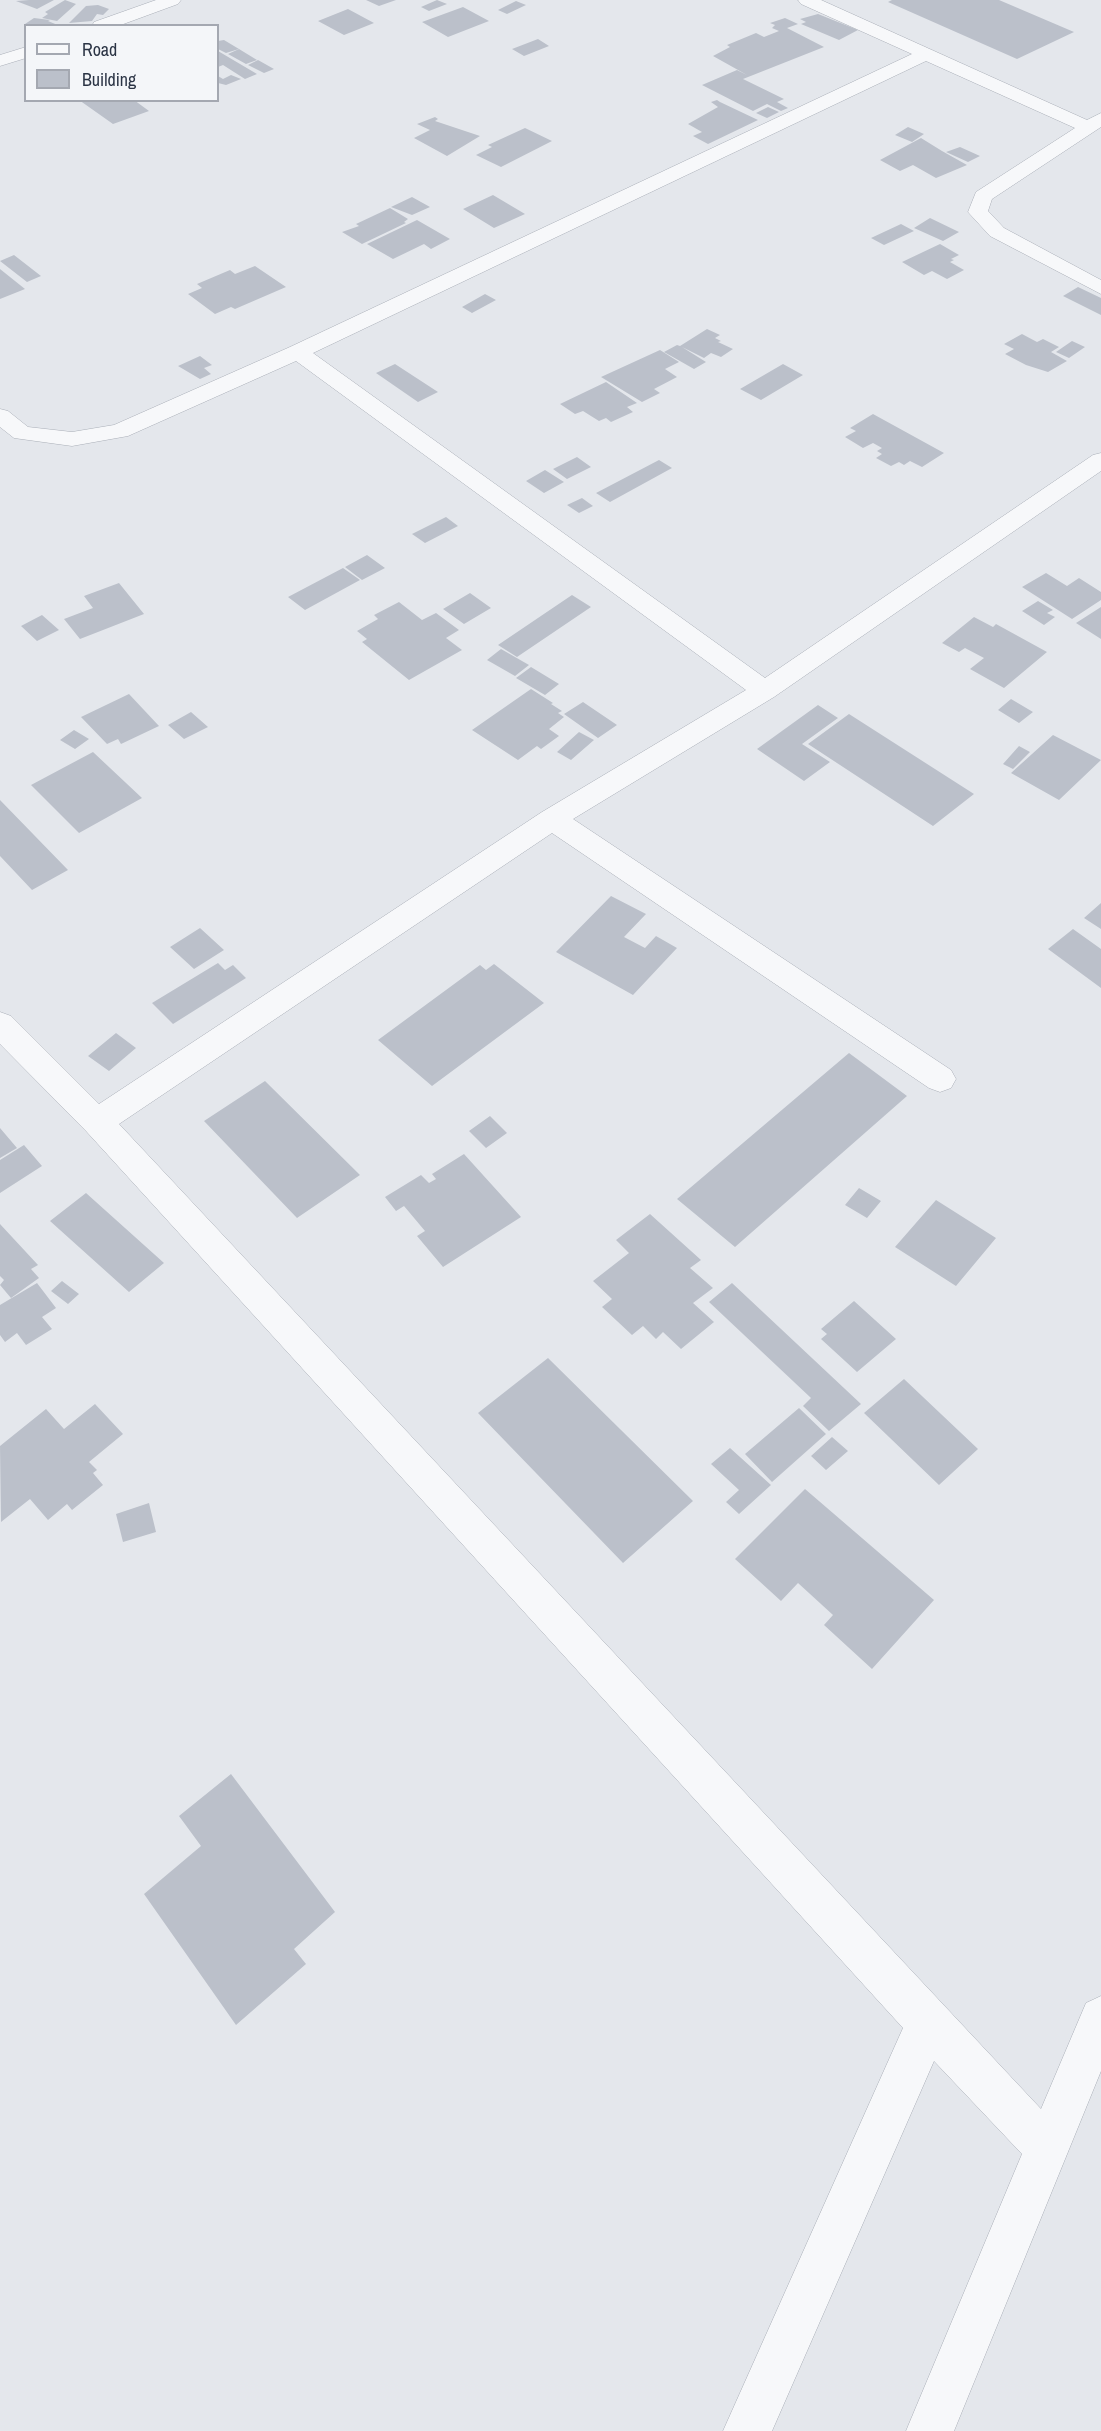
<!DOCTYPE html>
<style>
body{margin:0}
#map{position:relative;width:1101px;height:2431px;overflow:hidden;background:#e4e7ec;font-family:"Archivo Narrow",sans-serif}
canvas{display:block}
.legend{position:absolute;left:24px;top:24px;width:195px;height:78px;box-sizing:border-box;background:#f4f6f9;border:2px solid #a4a8b1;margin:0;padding:8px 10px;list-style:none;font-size:18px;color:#2b3445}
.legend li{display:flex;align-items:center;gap:12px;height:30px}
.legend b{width:30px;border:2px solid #a4a8b1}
</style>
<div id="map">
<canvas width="1101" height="2431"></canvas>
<ul class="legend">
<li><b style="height:8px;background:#f7f8fa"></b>Road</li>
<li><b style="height:16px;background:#bbc0ca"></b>Building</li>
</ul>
</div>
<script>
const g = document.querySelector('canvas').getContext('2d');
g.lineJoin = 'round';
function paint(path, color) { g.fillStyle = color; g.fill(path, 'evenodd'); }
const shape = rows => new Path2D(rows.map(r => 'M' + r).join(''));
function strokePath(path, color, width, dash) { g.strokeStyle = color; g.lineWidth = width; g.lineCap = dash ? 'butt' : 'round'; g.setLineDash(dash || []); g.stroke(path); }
const building = shape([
 [29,0,54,0,37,9,16,1],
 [65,0,76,4,57,21,42,18,48,14,45,12],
 [366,0,396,0,379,6],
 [437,0,447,4,429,11,421,7],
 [892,0,999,0,1074,32,1017,59,888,2],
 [516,1,526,5,507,14,498,10],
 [98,5,109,9,103,15,97,14,92,21,69,23,86,6],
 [463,7,489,21,448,37,422,22],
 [348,9,374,23,344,35,318,21],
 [818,14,858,30,839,40,801,24,806,22,800,19],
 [34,18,50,20,48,21,60,26,25,24],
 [785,18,798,24,787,28,824,47,743,79,784,99,777,102,788,108,781,111,767,104,753,111,702,85,737,70,747,75,713,56,730,47,727,45,756,33,764,37,779,31,772,28,775,25,770,23],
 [538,39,549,46,524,56,512,49],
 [224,40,239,49,226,53,218,49,218,41],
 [239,49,257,60,246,64,228,54],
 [218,51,257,74,245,79,223,65,218,67],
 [258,60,274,69,264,73,248,65],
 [231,75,241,79,226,85,218,83,218,76,223,79],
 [79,100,134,100,149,111,113,124],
 [717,100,720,102,758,120,708,144,693,136,702,132,688,124,718,107,711,102],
 [768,107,779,112,767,118,756,113],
 [435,117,438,119,435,121,480,136,447,156,414,138,430,130,417,124],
 [908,127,924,134,912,142,895,135],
 [525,128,552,141,501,167,476,155,492,147,488,145],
 [921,138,942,151,967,165,936,178,913,165,900,171,880,160],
 [960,147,980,156,968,162,946,152],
 [493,195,525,214,494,228,463,209],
 [412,197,430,207,412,215,391,207],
 [390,208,408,219,404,222,406,223,362,244,342,232,359,226,356,224],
 [930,218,959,232,943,241,914,228],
 [417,220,450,239,431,249,424,244,393,259,367,244],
 [901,224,914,231,884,245,871,238],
 [940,244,959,255,951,259,954,260,950,262,964,270,947,279,932,271,924,275,902,262],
 [14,255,41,276,27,282,0,261],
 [255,266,286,287,235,309,231,307,215,314,188,294,202,288,197,284,230,270,235,274],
 [0,269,25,289,0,299],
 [1078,287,1101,298,1101,315,1063,296],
 [485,294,496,300,472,313,462,307],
 [707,329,720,335,715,338,721,341,718,342,733,349,721,357,711,353,704,358,682,347,706,362,694,369,664,352,677,345,680,346],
 [1022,334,1037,342,1043,339,1059,347,1051,352,1067,361,1048,372,1026,365,1005,354,1014,349,1004,344],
 [1072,341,1085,347,1069,358,1056,352],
 [660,350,679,362,665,369,677,377,654,389,660,393,642,402,601,377],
 [200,356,212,365,204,368,211,374,200,379,178,366],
 [395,364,438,392,418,402,376,373],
 [783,364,803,375,761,400,740,389],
 [606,382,637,403,627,407,633,412,611,422,606,418,599,421,583,411,575,414,560,404],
 [873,414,944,453,922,467,910,461,904,465,899,462,891,466,876,458,882,454,877,451,882,448,873,443,863,448,845,437,856,431,850,428],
 [577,457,591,467,567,479,553,469],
 [659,460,672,468,610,502,596,493],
 [545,470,564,482,544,493,526,481],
 [582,498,593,506,579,513,567,505],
 [446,517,458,526,425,543,412,534],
 [367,555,385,568,362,580,345,567],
 [343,568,360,580,305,610,288,597],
 [1046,573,1067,586,1079,578,1101,592,1101,600,1072,619,1022,587],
 [119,583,144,614,80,639,64,619,93,608,84,596],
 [470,593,491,608,464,624,443,609],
 [572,595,591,607,517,657,498,645],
 [1038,601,1053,610,1047,613,1055,617,1044,625,1022,611],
 [399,602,422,620,436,613,459,630,446,638,462,650,409,680,362,642,367,639,357,631,378,619,374,615],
 [1101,607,1101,639,1076,623],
 [42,615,59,630,37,641,21,626],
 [974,617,993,627,996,624,1047,652,1004,688,970,669,984,658,965,648,959,652,942,643],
 [501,649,529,665,515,676,487,660],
 [531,667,559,684,545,695,516,678],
 [531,689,553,703,551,704,562,711,558,713,564,717,549,729,559,736,541,749,537,746,518,760,472,730],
 [129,694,159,726,121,744,118,739,107,744,81,717],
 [1011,699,1033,712,1019,723,998,710],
 [583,702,617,725,598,738,564,714],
 [818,705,838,718,802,744,830,762,804,781,757,749],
 [191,712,208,727,184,739,168,725],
 [849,714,974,794,933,826,808,744],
 [74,730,89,739,75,749,60,740],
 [579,732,594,740,571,760,557,752],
 [1053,735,1101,760,1059,800,1011,773],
 [1019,746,1030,752,1013,769,1003,764],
 [93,752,142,798,79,833,31,785],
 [0,800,68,870,32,890,0,856],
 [611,896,646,914,624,937,645,948,656,936,677,948,633,995,556,952],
 [1101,903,1101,929,1084,918],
 [200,928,224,950,194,969,170,947],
 [1073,929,1101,949,1101,988,1048,949],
 [218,963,225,970,233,965,246,978,173,1024,152,1003],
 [494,964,544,1003,432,1086,378,1040,480,965,486,970],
 [116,1033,136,1048,109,1071,88,1056],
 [849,1053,907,1096,735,1247,677,1199],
 [265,1081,360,1175,297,1218,204,1121],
 [490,1116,507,1133,486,1148,469,1131],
 [0,1128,17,1148,0,1158],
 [24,1145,42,1166,0,1193,0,1160],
 [464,1154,521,1217,443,1267,417,1236,425,1231,404,1206,396,1211,385,1197,421,1175,429,1183,436,1179,432,1174],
 [859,1188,881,1201,867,1218,845,1205],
 [86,1193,164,1263,129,1292,50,1221],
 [936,1200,996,1238,956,1286,895,1247],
 [650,1214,701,1260,690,1268,713,1288,693,1303,714,1322,681,1349,663,1332,656,1339,643,1326,632,1335,602,1307,612,1299,593,1281,629,1253,616,1240],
 [0,1224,38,1265,31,1269,39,1278,11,1298,0,1285,4,1280,0,1276],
 [62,1281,79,1294,68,1304,51,1291],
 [37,1283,56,1308,42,1317,52,1329,26,1345,17,1333,5,1342,0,1335,0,1305],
 [732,1283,861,1404,829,1431,803,1406,811,1398,709,1302],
 [854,1301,896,1339,857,1372,821,1339,827,1334,821,1329],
 [548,1358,693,1501,623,1563,478,1413],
 [904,1379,978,1449,939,1485,864,1413],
 [95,1404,123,1434,89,1462,97,1470,93,1473,103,1485,72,1510,67,1504,48,1520,30,1499,1,1522,0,1446,46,1409,64,1429],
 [799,1408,826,1434,772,1482,745,1454],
 [832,1437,848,1451,826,1470,811,1456],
 [730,1448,771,1485,739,1514,726,1502,739,1490,711,1464],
 [805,1489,934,1600,872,1669,824,1625,833,1615,798,1583,781,1601,735,1559],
 [149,1503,156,1532,123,1542,116,1514],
 [231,1774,335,1912,294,1949,306,1964,236,2025,144,1894,201,1846,179,1816]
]);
const minor = shape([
 [156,0,181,0,178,4,118,26,92,26,94,22,156,0],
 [798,0,821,0,1087,120,1101,113,1101,127,992,199,988,211,1004,228,1101,280,1101,294,990,236,968,212,976,192,1075,128,926,61,313,353,765,678,1093,455,1101,453,1101,471,774,697,573,819,951,1070,956,1079,951,1088,940,1092,929,1088,552,833,119,1124,1041,2109,1086,2003,1101,1996,1101,2071,954,2431,906,2431,1022,2154,934,2061,772,2431,723,2431,903,2028,86,1131,0,1044,0,1012,11,1016,99,1104,542,812,746,690,296,361,128,436,72,446,14,438,0,427,0,409,8,411,28,427,72,432,114,425,290,347,912,54,801,4,798,0],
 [26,47,26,58,0,66,0,55,26,47]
]);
paint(building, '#bbc0ca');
strokePath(minor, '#a9aeb7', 1);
paint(minor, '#f7f8fa');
</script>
